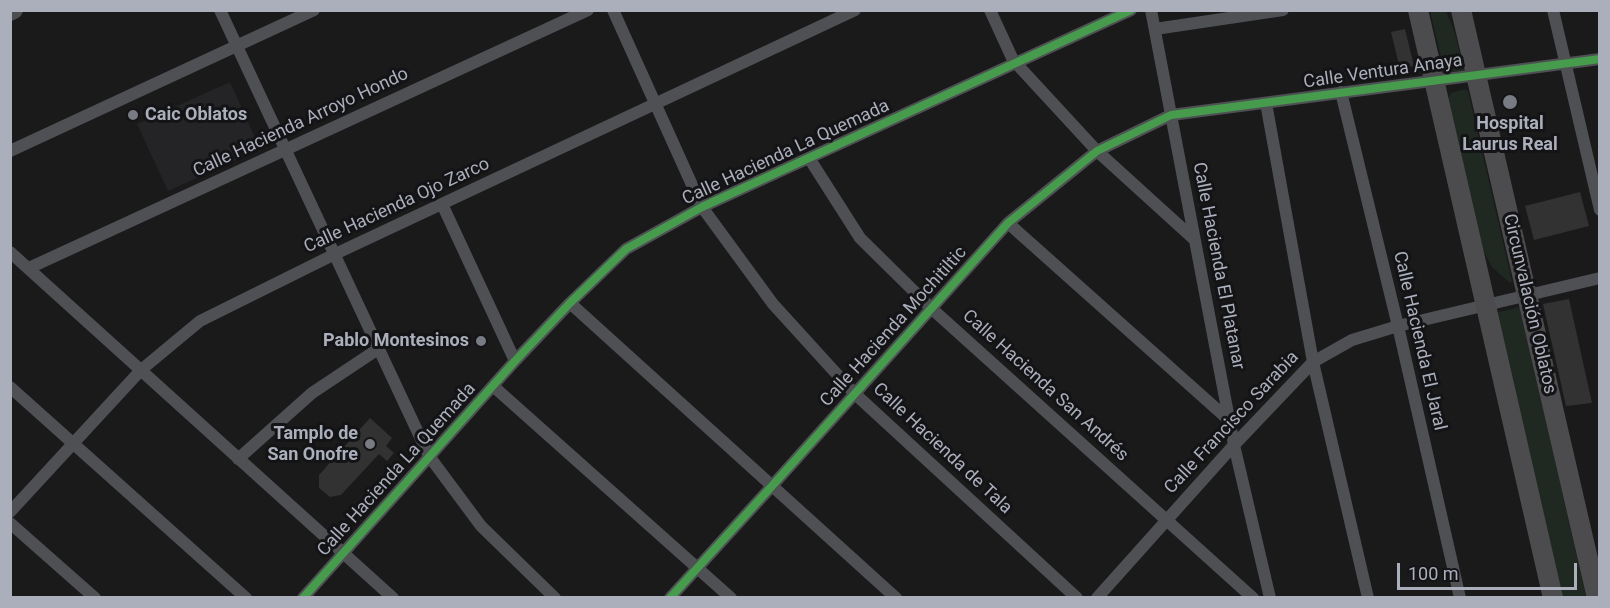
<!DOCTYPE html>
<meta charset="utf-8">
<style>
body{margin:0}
#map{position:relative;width:1610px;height:608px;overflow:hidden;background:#1a1a1b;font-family:Roboto,sans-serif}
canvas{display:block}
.frame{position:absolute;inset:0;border:12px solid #abafbb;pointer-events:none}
.scale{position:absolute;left:1397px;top:563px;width:180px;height:27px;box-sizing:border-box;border:3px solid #abafbb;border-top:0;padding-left:8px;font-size:18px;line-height:21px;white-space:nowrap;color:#abafbb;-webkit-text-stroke:4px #141417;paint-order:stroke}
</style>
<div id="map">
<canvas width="1610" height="608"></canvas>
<div class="frame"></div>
<div class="scale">100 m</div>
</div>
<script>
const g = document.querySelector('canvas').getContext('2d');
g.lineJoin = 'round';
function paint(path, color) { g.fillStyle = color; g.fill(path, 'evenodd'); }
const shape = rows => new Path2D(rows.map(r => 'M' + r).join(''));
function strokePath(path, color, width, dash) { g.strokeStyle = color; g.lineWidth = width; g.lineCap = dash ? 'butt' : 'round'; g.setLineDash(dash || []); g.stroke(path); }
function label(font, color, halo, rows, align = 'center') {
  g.font = font + ' Roboto,sans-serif'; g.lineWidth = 6; g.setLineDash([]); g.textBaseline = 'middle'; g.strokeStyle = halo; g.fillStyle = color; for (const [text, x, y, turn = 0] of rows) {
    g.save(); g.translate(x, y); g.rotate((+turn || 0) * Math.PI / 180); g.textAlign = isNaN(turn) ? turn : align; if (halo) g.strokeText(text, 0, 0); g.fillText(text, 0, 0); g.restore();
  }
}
const built = shape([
 [230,82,260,149,168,191,137,124]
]);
const green = shape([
 [1430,11,1446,11,1455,33,1464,71,1445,74],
 [1465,89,1468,91,1512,281,1510,283,1492,267,1475,235,1448,99,1451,93],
 [1520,307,1586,597,1558,597,1495,313]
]);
const building = shape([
 [1405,29,1414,66,1400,69,1391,32],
 [1580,192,1589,226,1534,240,1525,206],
 [1569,299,1592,403,1566,406,1543,304],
 [370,418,392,438,386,446,394,453,387,461,379,454,341,495,330,497,319,488,319,475]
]);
const minor = shape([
 [220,10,429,456,481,526,555,598],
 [613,10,702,207,773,304,854,393,1077,598],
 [990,10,1013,60,1097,151,1195,240],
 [1151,10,1234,445,1270,598],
 [1553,10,1600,210],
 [1155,29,1283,10],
 [1341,92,1398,326,1460,598],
 [1266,103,1313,362,1368,598],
 [10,151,314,10],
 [809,158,860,238,931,308,1253,598],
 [442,204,515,361],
 [1008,223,1230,421],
 [10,252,393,598],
 [29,268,588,10],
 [570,303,896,598],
 [493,386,731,598],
 [10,387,246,598],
 [238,459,312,393,378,349],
 [10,512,141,370,200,321,333,255,855,10],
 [10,523,95,598],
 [303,598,515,361,570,303,626,249,702,207,1131,10],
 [670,598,772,486,1008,223,1097,151,1171,115,1600,59],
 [1097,598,1234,445,1313,362,1352,340,1398,326,1600,278]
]);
const secondary = shape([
 [10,12,14,10]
]);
const primary = shape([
 [1418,10,1553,598],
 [1461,10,1597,598]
]);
const cycleway = shape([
 [303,598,515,361,570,303,626,249,702,207,1131,10],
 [670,598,772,486,1008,223,1097,151,1171,115,1600,59]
]);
const markers = [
 [1510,102,8,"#787b83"],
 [133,115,6,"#787b83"],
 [481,341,6,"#787b83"],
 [370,444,6,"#787b83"]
];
const streetNames = [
 ["Calle Ventura Anaya",1383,72,-8],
 ["Calle Hacienda Arroyo Hondo",301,123,-25],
 ["Calle Hacienda La Quemada",786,153,-25],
 ["Calle Hacienda Ojo Zarco",397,206,-25],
 ["Calle Hacienda El Platanar",1218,266,79],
 ["Circunvalación Oblatos",1529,304,77],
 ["Calle Hacienda Mochitiltic",894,327,-48],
 ["Calle Hacienda El Jaral",1419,341,77],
 ["Calle Hacienda San Andrés",1045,386,42],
 ["Calle Francisco Sarabia",1232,423,-47],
 ["Calle Hacienda de Tala",942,449,43],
 ["Calle Hacienda La Quemada",397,470,-48]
];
const poiNames = [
 ["Caic Oblatos",145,115,"left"],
 ["Hospital",1510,124,"center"],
 ["Laurus Real",1510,145,"center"],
 ["Pablo Montesinos",469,341],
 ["Tamplo de",358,434],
 ["San Onofre",358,455]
];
paint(built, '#242427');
paint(green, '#202822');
paint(building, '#323233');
strokePath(minor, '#4e5054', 12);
strokePath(secondary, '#4d4e52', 18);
strokePath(primary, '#4c4c4f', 20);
strokePath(cycleway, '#469c4c', 8);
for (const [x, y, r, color] of markers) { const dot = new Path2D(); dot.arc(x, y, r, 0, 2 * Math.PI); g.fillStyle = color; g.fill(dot); strokePath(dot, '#141417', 2); }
label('18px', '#abafbb', '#141417', streetNames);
label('bold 18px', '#abafbb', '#141417', poiNames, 'right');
</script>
